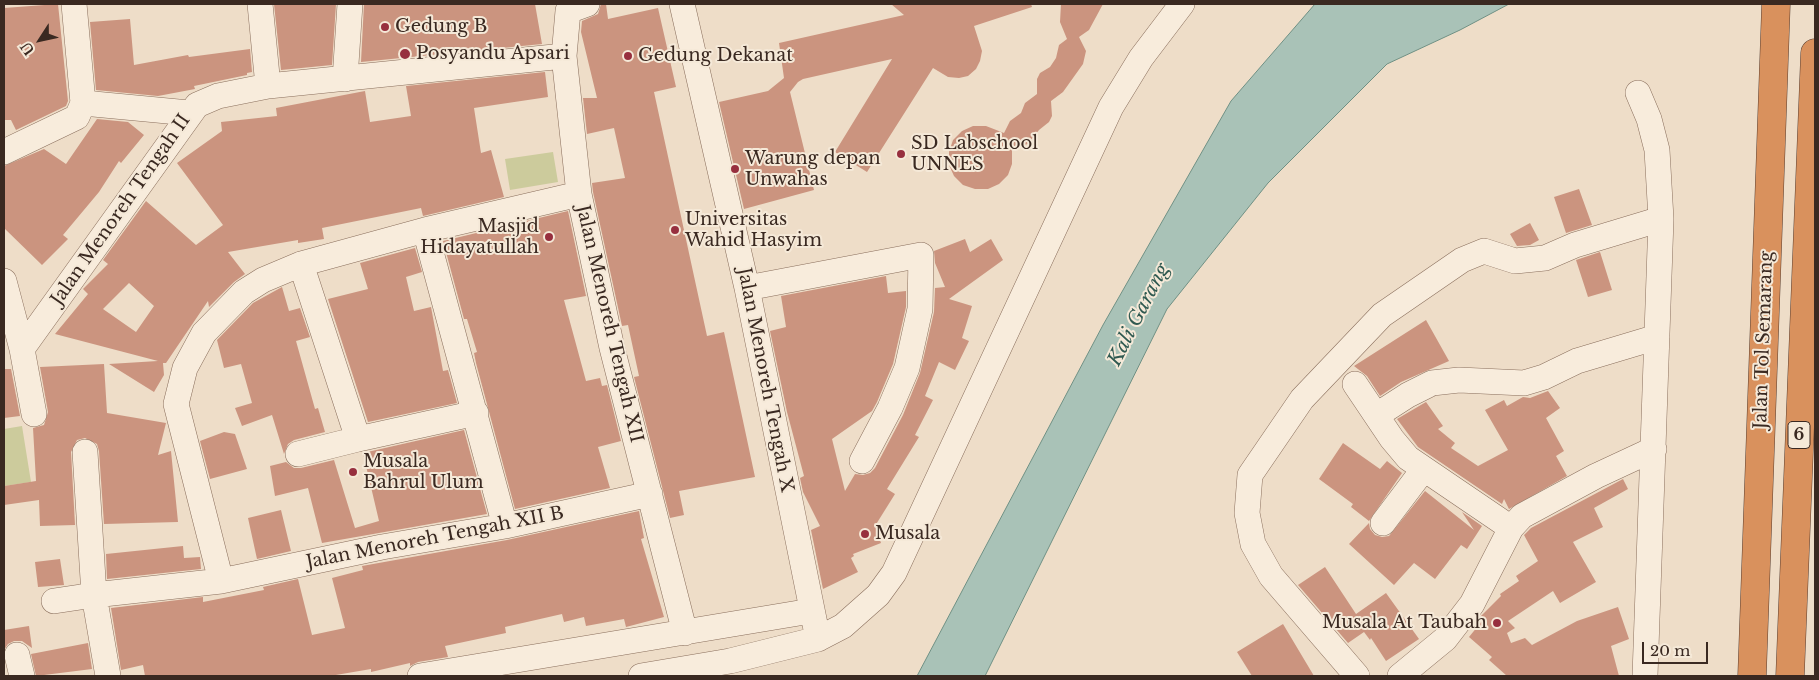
<!DOCTYPE html>
<style>
body{margin:0}
#map{position:relative;width:1819px;height:680px;overflow:hidden;background:#eeddc8;font-family:"Libre Baskerville",serif}
canvas{display:block}
.frame{position:absolute;inset:0;border:5px solid #3a2921;pointer-events:none}
.north{position:absolute;left:15px;top:15px;width:50px;height:50px;-webkit-text-stroke:4px #f5e9d8;paint-order:stroke;rotate:235deg;font-size:14px;font-weight:700;line-height:20px;text-align:center;color:#3a2921}
.north::after{content:'';display:block;margin:auto;width:18px;height:22px;background:#3a2921;clip-path:polygon(50% 0,100% 100%,50% 72%,0 100%)}
.scale{position:absolute;left:1642px;top:642px;width:66px;height:22px;box-sizing:border-box;border:2px solid #3a2921;border-top:0;padding-left:6px;font-size:15px;line-height:18px;white-space:nowrap;color:#3a2921;-webkit-text-stroke:4px #f5e9d8;paint-order:stroke}
</style>
<div id="map">
<canvas width="1819" height="680"></canvas>
<div class="frame"></div>
<div class="north">U</div>
<div class="scale">20 m</div>
</div>
<script>
const g = document.querySelector('canvas').getContext('2d');
g.lineJoin = 'round';
function paint(path, color) { g.fillStyle = color; g.fill(path, 'evenodd'); }
const shape = rows => new Path2D(rows.map(r => 'M' + r).join(''));
function strokePath(path, color, width, dash) { g.strokeStyle = color; g.lineWidth = width; g.lineCap = dash ? 'butt' : 'round'; g.setLineDash(dash || []); g.stroke(path); }
function label(font, color, halo, rows, align = 'center') {
  g.font = font + ' "Libre Baskerville",serif'; g.lineWidth = 4; g.setLineDash([]); g.textBaseline = 'middle'; g.strokeStyle = halo; g.fillStyle = color; for (const [text, x, y, turn = 0] of rows) {
    g.save(); g.translate(x, y); g.rotate((+turn || 0) * Math.PI / 180); g.textAlign = isNaN(turn) ? turn : align; if (halo) g.strokeText(text, 0, 0); g.fillText(text, 0, 0); g.restore();
  }
}
const green = shape([
 [553,152,558,182,510,190,505,159],
 [22,426,31,482,4,486,4,429]
]);
const water = shape([
 [1315,4,1509,4,1460,30,1387,64,1268,183,1167,309,985,676,917,676,1103,325,1231,101,1315,4]
]);
const building = shape([
 [58,4,68,101,66,106,16,130,11,120,4,120,4,8],
 [274,4,336,4,332,65,281,70],
 [364,4,535,4,542,44,361,62],
 [601,4,606,4,608,19,658,8,676,87,654,92,707,336,724,332,755,477,679,491,684,515,670,518,634,377,639,376,628,325,622,326,593,192,592,183,625,178,614,128,587,134,583,98,597,98,581,32,582,21,598,14],
 [891,4,1031,4,1032,7,974,26,982,51,980,61,976,69,968,76,959,78,948,77,933,68,867,172,835,152,892,59,803,79,798,82,790,92,814,190,744,209,719,102,768,91,784,78,779,43,904,15],
 [1061,4,1103,4,1089,30,1079,37,1086,51,1083,64,1063,92,1051,101,1052,116,1049,122,1039,130,1028,144,1012,148,1012,164,1008,175,999,184,988,189,975,189,963,185,954,176,949,165,949,152,953,140,962,131,973,126,986,126,1004,133,1010,121,1021,113,1025,103,1037,94,1037,79,1040,73,1050,67,1056,58,1059,45,1067,39,1060,22],
 [130,19,134,65,188,55,189,57,250,49,252,72,247,73,247,75,194,86,195,89,158,96,96,90,90,22],
 [545,72,548,97,474,108,481,153,491,150,504,197,423,216,421,208,322,228,324,239,298,243,298,240,228,252,245,274,234,282,209,307,208,301,166,363,163,363,164,375,154,392,109,364,158,361,55,334,88,294,83,289,108,264,103,260,146,201,196,245,223,225,177,163,222,131,221,122,277,116,276,108,365,91,370,122,411,116,406,86],
 [129,283,154,306,136,332,103,309],
 [97,119,128,122,144,135,121,163,119,161,99,192,63,235,68,239,42,265,4,228,4,166,44,149,66,164],
 [1579,189,1592,225,1566,233,1554,197],
 [568,211,586,296,564,300,586,381,600,378,602,386,607,385,621,441,598,447,610,488,515,509,476,363,474,353,477,352,467,319,464,319,443,241],
 [1530,223,1539,240,1530,245,1517,246,1510,234],
 [965,239,970,252,991,239,1003,260,949,299,972,306,962,338,969,341,955,370,939,362,925,396,933,400,915,435,919,437,887,489,895,494,875,526,881,543,853,554,854,556,851,558,858,572,823,589,811,530,820,526,803,492,800,478,804,476,787,412,770,331,786,327,781,296,886,276,888,293,906,291,906,307,893,364,877,402,872,411,832,439,845,491,855,474,863,475,870,473,875,468,903,415,920,373,934,312,935,288,945,287,935,263,934,251],
 [415,248,422,272,406,277,414,311,431,307,443,371,448,370,457,403,368,422,328,299,368,289,360,263],
 [1600,252,1612,290,1588,297,1576,260],
 [282,287,289,311,300,308,310,337,296,341,315,409,318,408,325,432,294,440,288,444,284,454,272,415,242,426,235,408,252,403,241,364,224,368,217,340,253,303],
 [1426,320,1449,361,1401,382,1380,396,1367,376,1354,366],
 [104,364,107,413,166,423,158,455,171,451,178,522,104,524,99,451,97,444,85,438,77,440,71,452,75,525,40,526,39,500,4,505,4,486,36,481,33,428,44,425,48,412,40,367],
 [4,369,11,369,20,416,4,418],
 [1548,391,1560,408,1546,418,1564,451,1556,456,1567,476,1509,509,1504,499,1502,504,1418,447,1397,419,1426,402,1443,426,1438,429,1455,443,1451,448,1478,466,1508,450,1485,410,1504,400,1507,406,1523,397,1530,398],
 [464,430,487,514,322,543,308,488,275,496,270,466,286,462,294,468,301,468,334,460,355,528,379,521,363,453],
 [224,432,235,434,247,469,210,479,200,441],
 [1343,443,1380,469,1387,461,1402,473,1369,521,1351,507,1353,504,1319,479],
 [1623,479,1628,489,1594,508,1603,527,1573,542,1596,582,1560,603,1553,591,1508,621,1515,628,1507,633,1511,643,1525,638,1532,645,1577,621,1618,607,1629,639,1611,646,1619,676,1507,676,1489,660,1492,657,1469,637,1482,621,1479,618,1501,596,1500,594,1519,581,1516,576,1538,561,1524,535,1531,528],
 [1425,491,1474,530,1462,512,1482,526,1467,549,1461,545,1435,579,1414,563,1394,585,1349,544,1369,523,1370,529,1375,535,1382,537,1389,536],
 [281,510,291,551,257,559,248,518],
 [639,511,644,538,641,539,664,617,626,627,624,619,586,626,584,617,564,622,562,614,505,627,506,633,445,646,448,657,418,662,410,666,410,663,371,672,371,669,330,676,145,676,143,665,121,670,111,608,203,597,203,602,264,590,263,587,298,579,312,635,345,628,332,578,363,570,362,566,507,540],
 [183,546,184,558,200,557,201,569,107,579,106,554],
 [60,559,64,585,38,587,35,562],
 [1325,567,1356,614,1386,593,1419,639,1386,661,1371,638,1370,640,1364,632,1348,643,1298,585],
 [1283,624,1314,676,1252,676,1237,652],
 [29,626,32,648,22,641,14,641,8,644,4,650,4,630],
 [88,643,92,669,36,676,31,654]
]);
const minor = shape([
 [260,4,268,86],
 [587,4,568,11,564,56,579,194,612,348,685,633],
 [682,4,747,288,818,639],
 [345,79,350,4],
 [1638,93,1649,119,1657,150,1661,219,1645,676],
 [83,103,189,113],
 [4,152,77,117,83,103,74,4],
 [425,230,505,526],
 [301,264,358,439,476,413],
 [4,281,22,349,34,414],
 [747,288,921,255,920,309,907,368,890,408,862,461],
 [22,349,197,105,218,96,268,86,564,56],
 [1355,384,1392,439,1408,458,1511,528],
 [1377,415,1408,395,1432,383,1459,380,1524,383,1544,377,1577,361,1657,337],
 [298,454,358,439],
 [1383,523,1423,470],
 [221,581,176,404,185,368,204,333,244,292,263,280,301,264,425,230,579,194],
 [54,601,94,595,85,452],
 [17,655,22,676],
 [108,676,94,595,221,581,382,547,505,526,650,494],
 [420,676,811,611],
 [641,676,730,661,818,639,843,626,878,595,894,573,1111,107,1141,58,1182,4],
 [1357,676,1271,576,1253,544,1247,513,1250,475,1302,399,1382,315,1462,260,1484,251,1515,261,1545,258,1575,245,1661,219],
 [1400,676,1445,639,1472,604,1511,528,1522,516,1596,476,1654,449]
]);
const motorway = shape([
 [1752,676,1776,4],
 [1790,676,1815,53]
]);
const markers = [
 [385,27,5,"#972f3e"],
 [405,54,6,"#972f3e"],
 [628,56,5,"#972f3e"],
 [901,154,5,"#972f3e"],
 [735,169,5,"#972f3e"],
 [675,230,5,"#972f3e"],
 [549,237,5,"#972f3e"],
 [353,472,5,"#972f3e"],
 [865,534,5,"#972f3e"],
 [1497,623,5,"#972f3e"]
];
const shields = [
 [1799,435,22]
];
const shieldNames = [
 ["6",1799,435]
];
const poiNames = [
 ["Gedung B",395,27],
 ["Posyandu Apsari",416,54],
 ["Gedung Dekanat",638,56],
 ["SD Labschool",911,144],
 ["UNNES",911,165],
 ["Warung depan",745,159],
 ["Unwahas",745,180],
 ["Universitas",685,220],
 ["Wahid Hasyim",685,241],
 ["Masjid",539,227,"right"],
 ["Hidayatullah",539,248,"right"],
 ["Musala",363,462],
 ["Bahrul Ulum",363,483],
 ["Musala",875,534],
 ["Musala At Taubah",1487,623,"right"]
];
const streetNames = [
 ["Jalan Menoreh Tengah II",121,210,-55],
 ["Jalan Menoreh Tengah XII",609,324,77],
 ["Jalan Tol Semarang",1764,340,-88],
 ["Jalan Menoreh Tengah X",765,380,79],
 ["Jalan Menoreh Tengah XII B",435,538,-11]
];
const waterNames = [
 ["Kali Garang",1139,315,-63]
];
paint(green, '#cccb9c');
paint(water, '#a9c2b7');
strokePath(water, '#6f9084', 1);
paint(building, '#cb947f');
strokePath(minor, '#8a6f5d', 26);
strokePath(motorway, '#583e31', 29);
strokePath(minor, '#f8ecdc', 25);
strokePath(motorway, '#d9915d', 28);
for (const [x, y, r, color] of markers) { const dot = new Path2D(); dot.arc(x, y, r, 0, 2 * Math.PI); g.fillStyle = color; g.fill(dot); strokePath(dot, '#f5e9d8', 2); }
for (const [x, y, w] of shields) { const box = new Path2D(); box.roundRect(x - w / 2, y - 13.5, w, 27, 4); g.fillStyle = '#f5e9d8'; g.fill(box); strokePath(box, '#3a2921', 1); }
label('bold 16px', '#3a2921', null, shieldNames);
label('18px', '#3a2921', '#f5e9d8', poiNames, 'left');
label('18px', '#3a2921', '#f5e9d8', streetNames);
label('italic 19px', '#305a51', '#f5e9d8', waterNames);
</script>
